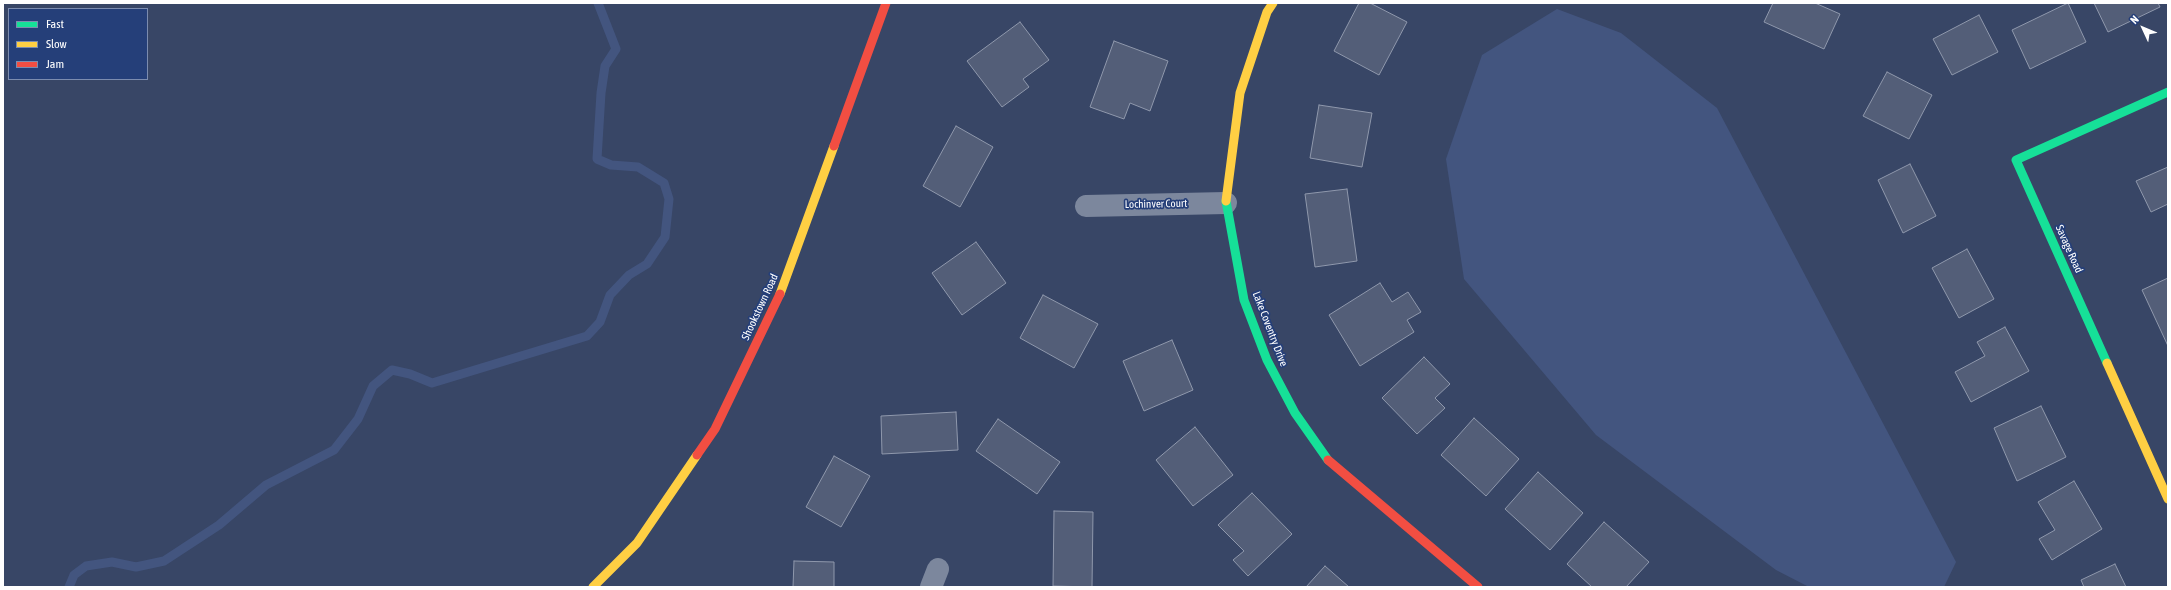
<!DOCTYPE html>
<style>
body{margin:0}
#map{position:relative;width:2171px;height:590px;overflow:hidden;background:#384666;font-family:"Asap Condensed",sans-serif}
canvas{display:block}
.frame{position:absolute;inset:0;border:4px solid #fff;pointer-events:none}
.legend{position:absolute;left:8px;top:8px;width:140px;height:72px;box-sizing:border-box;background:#253f79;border:1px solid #7c8caf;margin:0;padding:5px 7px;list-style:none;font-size:12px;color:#fff}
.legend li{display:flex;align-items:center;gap:8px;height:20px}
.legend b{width:20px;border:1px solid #7c8caf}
.north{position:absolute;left:2123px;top:8px;width:40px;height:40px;-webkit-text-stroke:3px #253f79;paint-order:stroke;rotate:314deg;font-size:11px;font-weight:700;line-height:16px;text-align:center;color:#fff}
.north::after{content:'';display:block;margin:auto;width:14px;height:18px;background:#fff;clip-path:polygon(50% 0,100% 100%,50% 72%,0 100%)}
</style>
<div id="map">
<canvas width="2171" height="590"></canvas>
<div class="frame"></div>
<ul class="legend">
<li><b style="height:5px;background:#16e098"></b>Fast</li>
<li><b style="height:5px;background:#ffcf43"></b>Slow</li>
<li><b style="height:5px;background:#f24e42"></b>Jam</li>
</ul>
<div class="north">N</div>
</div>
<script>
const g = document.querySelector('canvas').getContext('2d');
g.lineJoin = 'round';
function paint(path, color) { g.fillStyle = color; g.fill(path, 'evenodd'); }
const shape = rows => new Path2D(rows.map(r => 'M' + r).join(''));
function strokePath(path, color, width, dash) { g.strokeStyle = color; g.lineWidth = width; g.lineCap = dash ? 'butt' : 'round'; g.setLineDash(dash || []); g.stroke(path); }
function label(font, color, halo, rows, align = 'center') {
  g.font = font + ' "Asap Condensed",sans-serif'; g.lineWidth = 3.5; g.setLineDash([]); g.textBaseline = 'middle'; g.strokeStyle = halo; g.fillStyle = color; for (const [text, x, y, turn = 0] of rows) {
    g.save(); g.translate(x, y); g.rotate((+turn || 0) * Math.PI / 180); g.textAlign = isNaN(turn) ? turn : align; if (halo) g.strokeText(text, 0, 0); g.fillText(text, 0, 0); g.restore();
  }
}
const water = shape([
 [1557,9,1621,33,1717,108,1956,562,1944,587,1809,587,1776,570,1596,435,1464,279,1446,159,1482,55]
]);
const stream = shape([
 [69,587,74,575,86,566,112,562,136,567,164,561,219,525,266,485,334,450,358,419,373,386,392,370,410,374,432,383,587,336,600,322,610,295,629,275,647,264,665,237,669,199,664,183,638,167,611,165,597,159,601,93,605,66,616,49,598,3]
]);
const building = shape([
 [1359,3,1370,3,1407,22,1379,75,1334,51,1359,3],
 [1773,3,1815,3,1840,14,1824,49,1764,22,1773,3],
 [2068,3,2086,42,2030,69,2012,30,2068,3],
 [2094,3,2158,3,2160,7,2108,32,2094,3],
 [1979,15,1998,52,1952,75,1933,39,1979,15],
 [1020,22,1049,60,1023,79,1029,87,1002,107,967,61,1020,22],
 [1114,41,1168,61,1150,111,1130,103,1124,119,1090,107,1114,41],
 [1887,72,1932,95,1909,139,1863,116,1887,72],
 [1319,105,1372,113,1362,167,1310,158,1319,105],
 [956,126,993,147,960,207,923,186,956,126],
 [1910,164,1936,216,1903,233,1878,180,1910,164],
 [2168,167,2168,204,2151,212,2136,181,2168,167],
 [1347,189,1357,261,1315,267,1305,194,1347,189],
 [976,242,1006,283,962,315,932,273,976,242],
 [1967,249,1994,299,1959,318,1932,268,1967,249],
 [2168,278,2168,346,2142,290,2168,278],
 [1380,283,1392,302,1408,292,1421,312,1407,320,1414,332,1360,366,1329,315,1380,283],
 [1043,295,1098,324,1074,368,1020,338,1043,295],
 [2005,327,2029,371,1971,402,1955,372,1985,356,1977,342,2005,327],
 [1172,340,1193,390,1144,411,1123,361,1172,340],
 [1424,357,1450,384,1435,398,1445,408,1417,434,1382,398,1424,357],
 [2041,406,2066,457,2017,481,1994,428,2041,406],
 [956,412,958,450,882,454,881,416,956,412],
 [1474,418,1519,459,1486,496,1441,455,1474,418],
 [998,419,1060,462,1037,494,976,451,998,419],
 [1195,427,1233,475,1193,506,1156,460,1195,427],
 [834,456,870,476,841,527,806,507,834,456],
 [1538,472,1583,513,1550,550,1505,509,1538,472],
 [2074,481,2102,529,2052,560,2039,539,2055,530,2038,502,2074,481],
 [1252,493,1292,534,1248,576,1233,560,1244,551,1218,525,1252,493],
 [1054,511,1093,512,1092,587,1053,586,1054,511],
 [1604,522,1649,562,1626,587,1592,587,1567,564,1604,522],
 [794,561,834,562,834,587,793,587,794,561],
 [2115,564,2126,587,2084,587,2081,580,2115,564],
 [1325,566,1349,587,1306,587,1325,566]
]);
const street = shape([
 [1086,206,1226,203],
 [931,587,938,569]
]);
const fast = shape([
 [1226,201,1244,300,1267,360,1295,413,1328,460],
 [2107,363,2016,160,2168,92]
]);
const slow = shape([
 [1226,201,1240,93,1267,12,1273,3],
 [780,294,834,146],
 [2107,363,2168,499],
 [593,587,637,543,697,455]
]);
const jam = shape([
 [834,146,886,3],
 [697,455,715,429,780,294],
 [1328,460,1478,587]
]);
const streetNames = [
 ["Lochinver Court",1156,204,-1],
 ["Savage Road",2069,249,66],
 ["Shookstown Road",760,307,-65],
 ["Lake Coventry Drive",1270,329,69]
];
paint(water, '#43557f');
strokePath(stream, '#43557f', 9);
paint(building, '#535e78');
strokePath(building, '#8f98ac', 1);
strokePath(street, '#7c879d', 22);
strokePath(fast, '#16e098', 9);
strokePath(slow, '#ffcf43', 9);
strokePath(jam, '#f24e42', 9);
label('11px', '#fff', '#253f79', streetNames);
</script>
